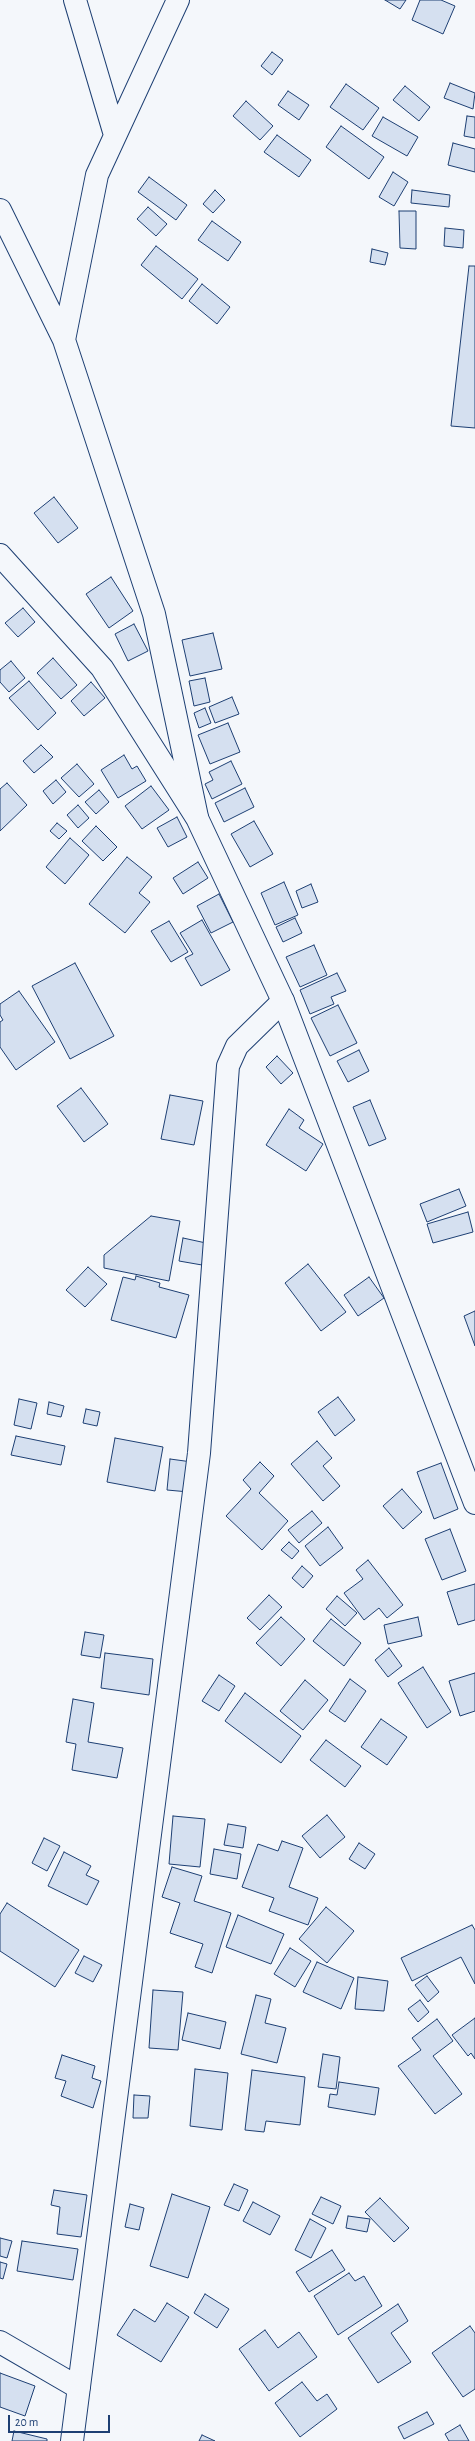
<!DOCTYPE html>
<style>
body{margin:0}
#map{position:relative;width:475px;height:2441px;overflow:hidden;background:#f4f7fb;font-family:"Alegreya Sans",sans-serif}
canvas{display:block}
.scale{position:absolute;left:8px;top:2415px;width:102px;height:18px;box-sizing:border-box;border:2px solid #1d3f73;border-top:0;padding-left:5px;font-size:12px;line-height:14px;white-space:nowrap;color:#1d3f73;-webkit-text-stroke:3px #f4f7fb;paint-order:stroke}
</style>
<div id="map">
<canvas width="475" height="2441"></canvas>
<div class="scale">20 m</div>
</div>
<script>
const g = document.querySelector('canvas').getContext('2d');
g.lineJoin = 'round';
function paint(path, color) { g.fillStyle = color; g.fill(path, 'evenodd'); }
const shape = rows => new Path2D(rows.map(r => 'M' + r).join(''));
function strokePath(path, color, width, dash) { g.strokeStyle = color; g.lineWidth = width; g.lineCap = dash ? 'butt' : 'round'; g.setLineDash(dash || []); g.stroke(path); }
const building = shape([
 [385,0,406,0,400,9,385,0],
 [420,0,441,0,455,6,443,34,412,20,420,0],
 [272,52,283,60,272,75,261,66,272,52],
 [450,83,475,93,473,109,444,98,450,83],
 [346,84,379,108,363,130,330,107,346,84],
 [405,86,430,107,419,121,393,100,405,86],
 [288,91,309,105,299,120,278,105,288,91],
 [246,101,273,126,260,140,233,116,246,101],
 [467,116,475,117,475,138,464,136,467,116],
 [383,117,418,137,407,156,372,136,383,117],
 [341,126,384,157,369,179,326,147,341,126],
 [277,135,311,160,299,177,264,152,277,135],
 [453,143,475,149,475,172,448,165,453,143],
 [393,172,408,182,394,206,379,197,393,172],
 [149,177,187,205,176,220,138,192,149,177],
 [215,190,225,200,213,213,203,204,215,190],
 [412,190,450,195,449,207,411,203,412,190],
 [148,207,167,224,156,236,137,219,148,207],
 [399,211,416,211,416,249,400,248,399,211],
 [212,221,241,242,228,261,198,240,212,221],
 [445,228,464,230,463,248,444,246,445,228],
 [156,246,198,279,182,299,141,265,156,246],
 [372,249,388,253,385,265,370,262,372,249],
 [469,266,475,266,475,428,451,426,469,266],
 [202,284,230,307,217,324,189,301,202,284],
 [54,497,78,528,58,543,34,513,54,497],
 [111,577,133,611,109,628,86,594,111,577],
 [23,608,35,622,18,637,5,623,23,608],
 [134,624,148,651,128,661,115,634,134,624],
 [213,633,222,669,190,676,182,640,213,633],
 [53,658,77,685,61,699,37,673,53,658],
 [11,661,25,678,9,692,0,682,0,670,11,661],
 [205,678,210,702,194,706,189,681,205,678],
 [29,681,56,713,38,730,9,698,29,681],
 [91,682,105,698,84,716,71,701,91,682],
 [232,697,239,714,215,723,209,707,232,697],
 [205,708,211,723,199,728,194,713,205,708],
 [228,723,240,752,210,764,198,735,228,723],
 [41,745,53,757,34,773,23,761,41,745],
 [124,755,132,769,137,766,146,781,118,798,101,770,124,755],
 [231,761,242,784,212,799,205,784,213,780,209,772,231,761],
 [77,764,94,784,79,797,61,778,77,764],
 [56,780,66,792,53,804,43,791,56,780],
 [7,783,27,805,0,831,0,789,7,783],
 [151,786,169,810,142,829,125,806,151,786],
 [245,788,254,807,224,822,215,803,245,788],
 [99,790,109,802,96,814,85,802,99,790],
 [78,805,89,818,78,828,67,815,78,805],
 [177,817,187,837,168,847,157,828,177,817],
 [254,821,273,854,250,867,231,834,254,821],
 [57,823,67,831,59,839,50,831,57,823],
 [96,826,117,847,103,861,82,841,96,826],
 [70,838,89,855,65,884,46,867,70,838],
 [127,857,152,877,139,893,150,902,125,933,89,904,127,857],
 [198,862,208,878,183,894,173,878,198,862],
 [284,882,298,915,275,925,261,893,284,882],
 [311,884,318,902,302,908,296,891,311,884],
 [219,894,233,922,211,933,197,906,219,894],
 [295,918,302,933,283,942,276,927,295,918],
 [202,920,230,970,201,986,185,958,193,954,180,933,202,920],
 [169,921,188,952,171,962,151,931,169,921],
 [314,945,327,975,300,987,286,957,314,945],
 [75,963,114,1036,70,1059,32,986,75,963],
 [337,973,346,991,331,997,334,1004,310,1014,300,990,337,973],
 [19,991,55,1042,16,1070,0,1047,0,1022,3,1020,0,1015,0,1004,19,991],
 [338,1005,357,1043,330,1056,311,1018,338,1005],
 [359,1050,369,1071,348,1082,337,1061,359,1050],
 [277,1056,293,1073,281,1084,266,1067,277,1056],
 [81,1088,108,1124,84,1142,57,1106,81,1088],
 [170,1095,203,1101,194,1145,161,1139,170,1095],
 [370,1100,386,1139,369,1146,353,1107,370,1100],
 [289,1109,304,1120,299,1128,323,1144,306,1171,266,1145,289,1109],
 [459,1189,466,1206,427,1222,420,1204,459,1189],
 [468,1212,473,1232,433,1243,427,1224,468,1212],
 [151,1216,180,1221,169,1281,104,1268,104,1255,151,1216],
 [183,1238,206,1243,202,1265,179,1261,183,1238],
 [308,1264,346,1312,321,1331,285,1283,308,1264],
 [88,1267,107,1284,85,1307,66,1290,88,1267],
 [136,1276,160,1283,159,1287,189,1295,176,1338,111,1320,123,1277,135,1280,136,1276],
 [369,1277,384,1298,358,1316,344,1295,369,1277],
 [475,1311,475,1346,464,1316,475,1311],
 [338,1397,355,1420,335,1436,318,1412,338,1397],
 [19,1399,37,1403,31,1429,14,1425,19,1399],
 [49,1402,64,1406,61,1417,47,1414,49,1402],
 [86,1409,100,1412,97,1426,83,1423,86,1409],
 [16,1436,65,1446,61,1465,11,1455,16,1436],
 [115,1438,163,1447,155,1491,107,1482,115,1438],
 [317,1441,332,1458,323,1466,340,1486,323,1501,291,1464,317,1441],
 [170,1459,192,1462,189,1492,167,1490,170,1459],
 [260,1462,274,1476,259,1493,288,1521,262,1550,226,1516,251,1489,243,1480,260,1462],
 [441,1463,458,1509,434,1519,417,1472,441,1463],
 [402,1489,422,1512,403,1529,383,1506,402,1489],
 [312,1511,322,1523,299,1543,288,1530,312,1511],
 [328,1527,343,1548,320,1566,305,1546,328,1527],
 [450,1529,466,1571,442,1580,425,1539,450,1529],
 [289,1542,299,1551,292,1559,281,1550,289,1542],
 [368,1560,403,1605,387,1618,379,1608,364,1620,344,1593,363,1579,356,1570,368,1560],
 [302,1566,313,1576,303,1588,292,1578,302,1566],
 [475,1584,475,1620,458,1625,447,1592,475,1584],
 [269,1595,282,1607,260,1630,247,1618,269,1595],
 [337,1596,357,1613,345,1626,326,1609,337,1596],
 [281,1617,305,1639,281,1666,256,1643,281,1617],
 [418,1617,422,1636,388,1644,384,1625,418,1617],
 [331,1619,361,1643,344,1666,313,1641,331,1619],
 [85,1632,104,1635,100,1658,81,1655,85,1632],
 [389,1648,402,1666,388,1677,375,1660,389,1648],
 [105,1653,153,1659,149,1695,101,1688,105,1653],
 [423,1667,451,1712,427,1728,398,1683,423,1667],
 [475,1673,475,1711,460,1716,449,1681,475,1673],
 [219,1675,235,1686,219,1711,202,1701,219,1675],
 [350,1679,366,1691,345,1722,329,1711,350,1679],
 [305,1680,328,1700,303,1730,280,1711,305,1680],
 [245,1693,301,1736,281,1763,225,1721,245,1693],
 [73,1699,94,1703,88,1742,123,1748,117,1778,72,1770,76,1744,66,1742,73,1699],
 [381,1719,407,1737,387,1765,361,1747,381,1719],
 [326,1740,361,1766,345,1787,310,1760,326,1740],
 [327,1815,345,1837,320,1858,302,1836,327,1815],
 [173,1816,205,1819,200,1867,169,1864,173,1816],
 [228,1824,246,1827,243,1848,224,1845,228,1824],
 [44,1838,60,1846,47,1871,32,1863,44,1838],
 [282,1841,303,1848,289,1887,318,1898,308,1925,269,1911,274,1898,242,1887,258,1844,278,1851,282,1841],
 [359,1843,375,1854,365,1869,349,1859,359,1843],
 [214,1849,241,1854,237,1879,210,1874,214,1849],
 [64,1852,91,1866,86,1875,99,1881,87,1905,48,1886,64,1852],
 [172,1867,202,1876,194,1901,231,1913,212,1973,195,1967,203,1944,170,1933,180,1903,162,1897,172,1867],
 [7,1903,79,1950,55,1987,0,1951,0,1914,7,1903],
 [326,1907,354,1931,327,1963,299,1939,326,1907],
 [238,1915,284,1934,271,1964,226,1947,238,1915],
 [472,1925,475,1930,475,1984,461,1957,412,1981,401,1958,472,1925],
 [290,1948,311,1961,295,1987,274,1974,290,1948],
 [84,1956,102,1965,93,1982,75,1973,84,1956],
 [317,1962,354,1978,341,2009,303,1992,317,1962],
 [427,1976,439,1992,428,2002,415,1985,427,1976],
 [358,1977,388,1981,384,2011,355,2009,358,1977],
 [153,1990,183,1992,178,2050,149,2048,153,1990],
 [256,1995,271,1999,265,2023,286,2028,277,2063,241,2054,256,1995],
 [420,2000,429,2012,418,2022,408,2009,420,2000],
 [188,2013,226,2022,220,2049,182,2040,188,2013],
 [475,2018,475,2059,471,2053,468,2056,452,2035,475,2018],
 [437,2019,453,2041,433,2056,462,2094,435,2114,398,2066,421,2050,412,2038,437,2019],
 [323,2054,340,2057,336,2089,318,2087,323,2054],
 [62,2055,95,2066,92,2078,101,2081,93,2108,61,2096,66,2081,55,2078,62,2055],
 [195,2069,228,2073,222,2130,190,2126,195,2069],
 [252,2070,305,2077,300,2125,266,2121,264,2132,245,2130,252,2070],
 [339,2082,379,2088,375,2115,328,2107,330,2094,337,2095,339,2082],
 [134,2095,150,2096,148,2118,133,2118,134,2095],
 [234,2184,248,2190,239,2211,224,2205,234,2184],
 [54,2190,87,2195,81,2237,57,2234,60,2207,51,2205,54,2190],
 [172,2194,210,2207,188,2278,150,2266,172,2194],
 [321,2197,341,2206,333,2224,312,2214,321,2197],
 [380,2198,409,2228,394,2242,365,2212,380,2198],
 [253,2202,280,2216,270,2235,243,2221,253,2202],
 [130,2204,144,2208,139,2230,125,2227,130,2204],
 [348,2216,370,2219,367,2232,346,2228,348,2216],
 [310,2219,326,2228,311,2258,295,2250,310,2219],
 [0,2238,12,2241,7,2258,0,2256,0,2238],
 [22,2241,78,2249,73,2280,17,2271,22,2241],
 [332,2250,345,2270,309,2292,296,2272,332,2250],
 [0,2262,7,2264,3,2279,0,2278,0,2262],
 [349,2273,355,2281,364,2276,382,2306,338,2335,314,2296,349,2273],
 [205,2294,229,2309,217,2328,194,2313,205,2294],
 [167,2303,189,2317,161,2362,117,2335,134,2309,155,2322,167,2303],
 [398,2304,408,2321,391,2333,411,2362,378,2383,348,2338,398,2304],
 [470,2326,475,2333,475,2389,463,2397,432,2353,470,2326],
 [265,2330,278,2348,299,2332,317,2357,269,2391,239,2349,265,2330],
 [0,2373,35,2386,25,2416,0,2407,0,2373],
 [302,2382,317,2401,327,2394,337,2409,300,2437,275,2403,302,2382],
 [427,2412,434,2424,404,2439,398,2427,427,2412],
 [460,2425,469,2441,449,2441,445,2434,460,2425],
 [14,2431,47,2439,47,2441,12,2441,14,2431],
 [202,2435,215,2441,199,2441,202,2435]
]);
const street = shape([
 [75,0,115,135],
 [0,210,64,340,154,614,197,817],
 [64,340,97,175,178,0],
 [0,2342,79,2388],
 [72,2441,199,1453,228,1066,237,1046,283,1001]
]);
const secondary = shape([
 [0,555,102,668,197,818,283,1001,475,1503]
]);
paint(building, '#d5e0f0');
strokePath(building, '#1d3f73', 1);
strokePath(street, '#1d3f73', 24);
strokePath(secondary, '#1d3f73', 24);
strokePath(street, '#f4f7fb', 22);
strokePath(secondary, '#f4f7fb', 22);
</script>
